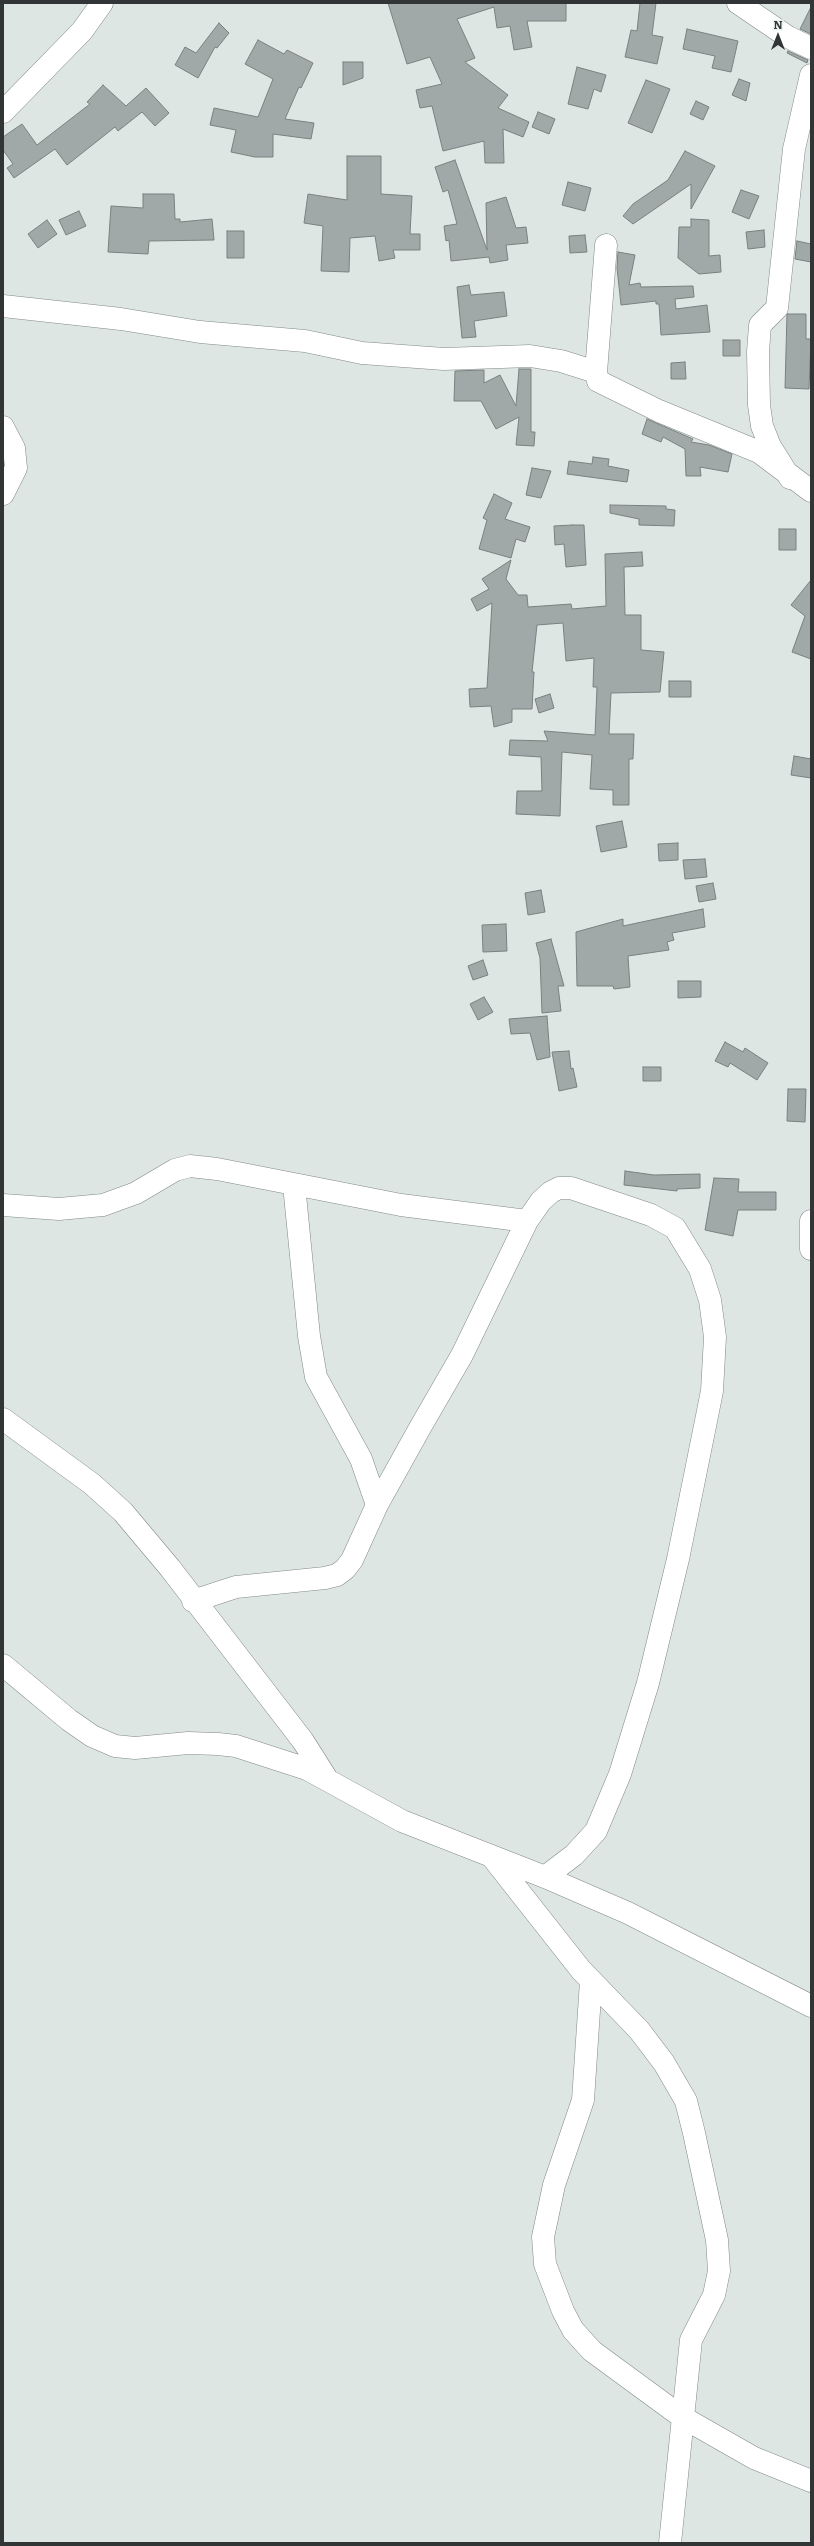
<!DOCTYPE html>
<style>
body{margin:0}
#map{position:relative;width:814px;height:2546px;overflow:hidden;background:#dee6e4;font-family:Literata,serif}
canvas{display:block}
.frame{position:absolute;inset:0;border:4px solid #323535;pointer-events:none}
.north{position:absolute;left:758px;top:16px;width:40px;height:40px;-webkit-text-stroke:3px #ebf3f1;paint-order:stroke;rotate:0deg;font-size:11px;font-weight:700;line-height:16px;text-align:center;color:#323535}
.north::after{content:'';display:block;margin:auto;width:14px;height:18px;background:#323535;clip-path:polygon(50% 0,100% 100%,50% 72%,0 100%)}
</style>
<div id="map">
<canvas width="814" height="2546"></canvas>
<div class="frame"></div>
<div class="north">N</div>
</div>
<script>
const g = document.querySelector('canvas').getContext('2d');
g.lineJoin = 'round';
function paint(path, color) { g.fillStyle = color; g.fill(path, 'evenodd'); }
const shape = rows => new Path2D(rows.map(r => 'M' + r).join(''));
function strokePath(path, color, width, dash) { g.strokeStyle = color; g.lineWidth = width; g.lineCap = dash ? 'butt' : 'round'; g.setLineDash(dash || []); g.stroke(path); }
const building = shape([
 [388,3,566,3,566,21,527,21,532,47,514,50,510,26,497,28,494,7,457,19,475,58,465,62,508,95,498,108,529,122,523,137,503,129,504,163,485,163,484,141,443,151,432,106,420,108,416,90,442,84,430,57,407,64,388,3],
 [640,3,656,3,652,35,663,37,657,64,625,57,631,30,637,31,640,3],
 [811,7,811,34,800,29,811,7],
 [219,23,229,33,217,48,215,47,198,78,175,65,185,47,196,53,219,23],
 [687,29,738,41,731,72,712,68,715,56,683,49,687,29],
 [258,40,284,54,287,50,313,63,301,88,299,87,285,119,314,123,311,139,273,134,273,157,255,157,231,152,236,130,210,125,214,108,258,117,273,79,245,64,258,40],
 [788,51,808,60,807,63,787,53,788,51],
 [343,62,363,62,363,78,343,85,343,62],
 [577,67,606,75,601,92,594,89,588,109,568,104,577,67],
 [739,79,750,83,746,101,732,95,739,79],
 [646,80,670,89,652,133,628,123,646,80],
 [103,85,126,106,146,88,169,113,155,126,142,112,118,131,115,127,67,165,55,149,14,178,7,168,13,164,3,150,3,137,22,124,37,145,90,104,87,102,103,85],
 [696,101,709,107,703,120,690,114,696,101],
 [538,112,555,119,549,134,532,127,538,112],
 [685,151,715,166,691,209,691,184,633,224,623,216,633,204,668,180,685,151],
 [347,156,381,156,381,194,412,196,410,234,420,234,420,250,393,250,395,258,379,261,375,236,350,238,349,272,321,271,323,226,304,223,308,194,347,200,347,156],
 [455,160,487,250,486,203,506,197,516,228,526,227,528,243,506,245,508,260,490,263,489,257,451,261,449,240,446,241,444,226,457,224,448,190,443,192,435,167,455,160],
 [568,182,591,188,585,211,562,205,568,182],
 [741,190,759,196,749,219,732,212,741,190],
 [143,194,174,194,175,219,180,219,180,222,212,219,214,240,149,241,148,254,108,252,111,206,143,208,143,194],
 [79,211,86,226,66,235,59,220,79,211],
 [691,219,709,220,709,256,720,255,721,272,699,274,678,258,679,227,691,227,691,219],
 [47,220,57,234,38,248,28,234,47,220],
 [764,230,765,247,748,249,746,232,764,230],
 [227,231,244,231,244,258,227,258,227,231],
 [585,235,587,252,570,253,569,236,585,235],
 [797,241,811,244,811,262,795,259,797,241],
 [618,252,635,255,629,285,640,283,641,287,693,286,694,297,675,299,676,309,707,305,710,332,661,335,659,304,656,304,656,301,621,305,617,268,618,252],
 [469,285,471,295,504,292,507,316,474,321,476,337,462,338,457,287,469,285],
 [787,314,806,314,806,339,811,339,809,389,785,388,787,314],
 [723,340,740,340,740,356,723,356,723,340],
 [685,362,686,379,671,379,671,363,685,362],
 [519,369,531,369,531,432,535,432,534,446,516,445,519,417,496,429,481,401,454,401,455,371,484,370,484,383,500,375,516,406,519,369],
 [647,419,693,439,691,442,709,445,732,454,728,472,700,467,701,476,686,476,685,449,663,437,661,442,642,434,647,419],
 [593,457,609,459,608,466,629,470,627,482,567,474,569,461,592,464,593,457],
 [532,468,551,471,541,498,526,495,532,468],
 [494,494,512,503,505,519,530,527,525,542,516,539,511,558,479,549,487,520,483,518,494,494],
 [610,505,666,506,666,509,675,510,674,526,639,525,639,519,610,513,610,505],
 [572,525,584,525,586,565,566,567,564,544,555,545,554,526,572,525],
 [779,529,796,529,796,550,779,550,779,529],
 [642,552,643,566,624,567,625,615,641,615,641,650,664,652,660,692,611,693,609,734,634,734,633,759,629,759,629,805,613,805,613,790,590,789,592,755,562,752,560,816,516,814,517,791,542,791,541,757,509,755,510,740,548,741,544,731,595,735,597,687,593,687,594,658,566,661,563,623,537,625,532,672,534,672,532,709,512,709,512,722,494,727,491,706,470,707,469,689,487,688,492,603,477,611,471,599,489,589,482,579,511,560,506,579,518,595,527,595,528,607,571,604,572,609,606,606,605,554,642,552],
 [811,580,811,659,792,652,805,616,791,605,811,580],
 [669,681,691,681,691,697,669,697,669,681],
 [550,694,554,708,539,713,535,699,550,694],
 [794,756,811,759,811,778,791,775,794,756],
 [622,821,627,847,601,852,596,826,622,821],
 [678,843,678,860,659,861,658,844,678,843],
 [705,859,707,877,685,879,683,860,705,859],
 [713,883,716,899,699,902,696,886,713,883],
 [541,890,545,912,528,915,525,893,541,890],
 [703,909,705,927,672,933,674,940,667,942,669,950,628,956,630,987,614,989,613,986,577,986,576,932,623,919,623,926,703,909],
 [506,924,507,951,483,952,482,925,506,924],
 [551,939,564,986,558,986,561,1011,542,1013,540,958,536,943,551,939],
 [483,960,488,975,473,980,468,966,483,960],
 [678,981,701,981,701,997,678,998,678,981],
 [484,997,493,1012,478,1020,470,1004,484,997],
 [547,1016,550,1057,537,1060,530,1033,511,1034,509,1019,547,1016],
 [725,1042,743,1052,745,1048,768,1063,757,1080,730,1063,728,1067,715,1061,725,1042],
 [569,1051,571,1069,573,1068,577,1087,559,1091,552,1052,569,1051],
 [643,1067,661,1067,661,1081,643,1081,643,1067],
 [788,1089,806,1089,805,1122,787,1121,788,1089],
 [625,1171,654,1175,700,1174,700,1188,677,1189,677,1191,624,1185,625,1171],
 [714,1178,739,1179,738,1192,776,1192,776,1210,738,1210,733,1236,705,1230,714,1178]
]);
const minor = shape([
 [738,3,788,37,811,48],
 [3,112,82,31,102,3],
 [606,245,596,372,598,381,659,411,759,452,811,491],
 [3,306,121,319,200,332,305,341,362,353,444,359,530,356,561,361,596,372],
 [3,427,14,448,16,468,3,494],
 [790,478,770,446,762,426,759,405,758,352,760,325,777,308,794,149,811,75],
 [294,1185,309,1336,316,1377,361,1459,377,1505],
 [3,1205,59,1209,103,1205,136,1193,175,1170,190,1166,217,1169,401,1205,527,1221],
 [811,1221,811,1249],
 [3,1419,92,1484,123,1512,170,1568,303,1741,327,1779],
 [193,1601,236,1587,325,1578,337,1575,345,1569,352,1560,377,1505,421,1426,462,1355,527,1221,541,1201,551,1192,559,1188,571,1188,651,1215,675,1228,700,1269,710,1300,715,1337,712,1391,705,1426,678,1559,648,1683,620,1774,596,1831,574,1855,545,1877],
 [3,1665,69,1720,92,1736,115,1746,135,1748,188,1743,218,1744,236,1746,307,1769,402,1821,545,1877,628,1913,811,2006],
 [492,1857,581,1970,639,2030,664,2063,686,2101,694,2133,717,2240,719,2271,714,2295,691,2340,670,2543],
 [591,1981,583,2100,554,2185,543,2237,545,2264,563,2311,573,2330,592,2351,682,2417,754,2458,811,2481]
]);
paint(building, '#a1a9a8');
strokePath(building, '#79817f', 1);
strokePath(minor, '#828988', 23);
strokePath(minor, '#fff', 22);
</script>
